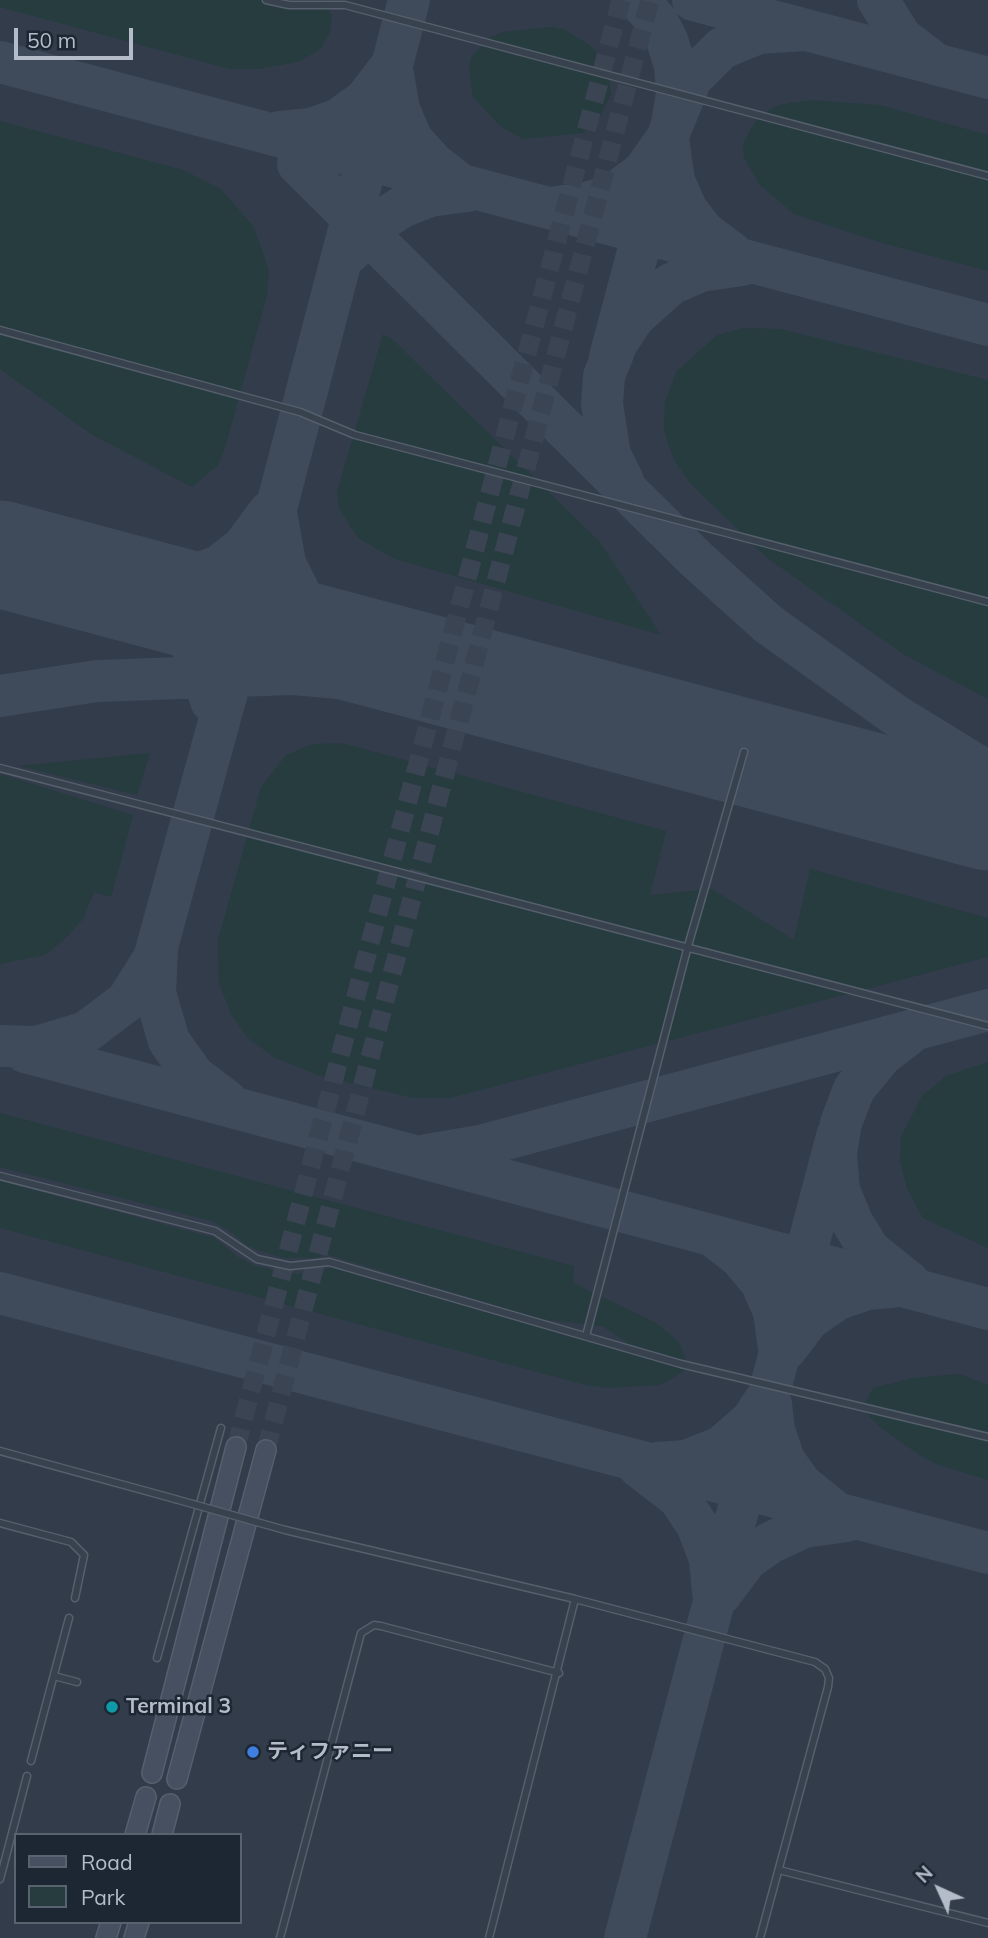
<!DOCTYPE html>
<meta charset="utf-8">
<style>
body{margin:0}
#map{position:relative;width:988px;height:1938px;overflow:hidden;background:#242f3e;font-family:Mulish,sans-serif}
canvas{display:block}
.legend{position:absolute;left:14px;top:1833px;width:228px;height:91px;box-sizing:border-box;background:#1d2633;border:2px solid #59626f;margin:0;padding:9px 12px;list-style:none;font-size:21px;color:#b4bcc9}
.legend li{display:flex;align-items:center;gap:14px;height:35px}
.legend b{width:35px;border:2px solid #59626f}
.north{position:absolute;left:904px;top:1854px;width:70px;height:70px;-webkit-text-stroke:5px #1d2633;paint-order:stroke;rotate:315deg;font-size:19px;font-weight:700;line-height:28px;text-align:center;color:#b4bcc9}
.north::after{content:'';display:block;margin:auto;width:24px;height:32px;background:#b4bcc9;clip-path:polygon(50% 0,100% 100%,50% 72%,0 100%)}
.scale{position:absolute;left:14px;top:28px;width:119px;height:32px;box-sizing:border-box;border:4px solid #b4bcc9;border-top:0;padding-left:9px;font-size:21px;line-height:24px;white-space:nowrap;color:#b4bcc9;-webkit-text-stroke:5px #1d2633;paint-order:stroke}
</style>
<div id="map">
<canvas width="988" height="1938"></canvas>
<ul class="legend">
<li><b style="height:9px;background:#465061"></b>Road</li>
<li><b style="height:19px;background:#263c3f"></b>Park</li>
</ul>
<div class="north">N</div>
<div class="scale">50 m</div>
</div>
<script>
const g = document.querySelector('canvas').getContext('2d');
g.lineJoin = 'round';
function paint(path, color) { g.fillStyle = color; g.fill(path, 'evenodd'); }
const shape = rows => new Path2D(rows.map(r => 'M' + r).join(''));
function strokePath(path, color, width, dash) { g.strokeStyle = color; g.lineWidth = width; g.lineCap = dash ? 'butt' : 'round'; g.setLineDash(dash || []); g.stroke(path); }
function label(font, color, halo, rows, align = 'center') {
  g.font = font + ' Mulish,"Noto Sans JP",sans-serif'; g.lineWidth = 5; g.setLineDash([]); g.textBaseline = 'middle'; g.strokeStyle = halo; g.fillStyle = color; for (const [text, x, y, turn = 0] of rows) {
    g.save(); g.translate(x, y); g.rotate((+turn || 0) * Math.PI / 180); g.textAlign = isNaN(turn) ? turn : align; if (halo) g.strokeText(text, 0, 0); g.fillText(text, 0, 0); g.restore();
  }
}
const airport = shape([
 [0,0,988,0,988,1938,0,1938],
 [16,1835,240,1835,240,1922,16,1922]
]);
const green = shape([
 [0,0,325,0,332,17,330,32,321,48,301,61,258,69,230,69,0,7],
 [552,27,565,30,591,46,607,66,611,95,597,122,583,133,523,139,500,126,473,97,469,68,472,56,489,38,503,32],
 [812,100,879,105,988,135,988,271,879,242,794,214,760,185,744,158,743,145,749,132,759,116,779,105],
 [0,121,183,170,221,189,254,227,269,271,267,295,225,448,218,465,192,487,91,434,0,369],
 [745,328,780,329,988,380,988,699,903,654,766,557,690,483,674,460,664,431,665,402,677,371,717,335],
 [383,334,393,340,600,542,661,635,395,559,358,538,339,509,337,492],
 [342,743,666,831,650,895,712,889,794,940,810,869,988,918,988,957,450,1098,414,1098,321,1076,275,1058,248,1038,231,1014,219,983,218,940,261,787,286,755,313,744],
 [150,753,137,795,19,766],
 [0,774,133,815,111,897,94,892,83,919,65,939,45,955,0,964],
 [988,1062,988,1248,923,1218,907,1189,900,1160,901,1137,922,1096,946,1076],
 [0,1113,574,1266,573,1283,656,1323,679,1342,686,1360,629,1344,602,1326,541,1319,326,1254,317,1258,283,1258,247,1246,234,1234,212,1221,0,1167],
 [0,1181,215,1238,238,1257,255,1266,297,1274,332,1268,685,1370,661,1385,607,1388,586,1385,0,1228],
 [959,1374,988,1385,988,1480,936,1464,918,1454,881,1428,862,1409,873,1388,913,1378]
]);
const taxiway = shape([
 [693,0,988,78],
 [878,0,901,37,932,61],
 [0,62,988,325],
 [393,74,399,109,412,140,433,163,455,180],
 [280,132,311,129,339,119,365,100,388,70],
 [669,145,674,181,687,210,704,232,732,253],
 [298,164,696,559,768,624,898,717,988,772],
 [556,207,586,203,612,195,643,172,667,138,691,79,722,48,759,33,805,30],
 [349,253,376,224,402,207,430,196,467,191],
 [610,357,672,124,677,93,675,66,667,40,657,21,638,0],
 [623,481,610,455,602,404,604,376,617,343,634,317,671,284,701,271,742,265],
 [277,518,285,563,306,606,321,622,364,651],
 [0,541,135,587],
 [108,583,150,603,185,635,199,660,211,701],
 [128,588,168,585,219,566,243,547,269,512],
 [0,696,97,681,293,674,452,688,597,712],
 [157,951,155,993,169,1041,194,1076,227,1101],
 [908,1035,882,1055,854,1089,841,1123,836,1153,839,1190,852,1222,870,1251,909,1282],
 [0,1046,36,1047,86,1032,127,1001,154,958,247,620,409,0],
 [25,1052,988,1309],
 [427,1155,480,1146,988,1010],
 [717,1239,740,1257,761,1282,774,1312,779,1348],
 [0,1293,988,1553],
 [786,1349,809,1319,836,1300,867,1289,891,1287],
 [771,1404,774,1430,784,1460,801,1484,832,1509],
 [657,1463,686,1461,721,1447,752,1420,765,1400],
 [639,1467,679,1498,697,1525,710,1559,713,1592],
 [721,1594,747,1559,770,1543,804,1527,847,1521],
 [625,1938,837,1136]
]);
const runway = shape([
 [0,554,988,817]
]);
const secondaryTunnel = shape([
 [236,1447,621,0],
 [266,1450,650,0]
]);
const lane = shape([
 [266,0,289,5,345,5,988,176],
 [0,330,300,412,355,435,988,602],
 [0,768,988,1026],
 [0,1176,215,1231,257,1259,290,1266,329,1262,681,1364,988,1437],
 [586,1336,688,946,744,752],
 [0,1451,175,1499],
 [0,1523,71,1542,84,1555,75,1598],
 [285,1530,575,1599,815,1662,825,1669,829,1678,828,1687,760,1938],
 [157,1658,221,1428],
 [54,1676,77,1682],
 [31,1761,69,1618],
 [779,1870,988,1923],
 [0,1879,27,1776],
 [280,1938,361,1633,374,1625,381,1626,559,1673],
 [489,1938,575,1599]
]);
const secondary = shape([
 [152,1773,236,1447],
 [177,1779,266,1450],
 [135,1835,146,1797],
 [162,1835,170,1804],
 [106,1938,111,1922],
 [134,1938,139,1922]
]);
const laneBridge = shape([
 [175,1499,285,1530]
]);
const markers = [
 [112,1707,7,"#0f9aa8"],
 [253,1752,7,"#3f7fe0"]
];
const poiNames = [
 ["Terminal 3",126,1707],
 ["ティファニー",267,1752]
];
paint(airport, '#323c4b');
paint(green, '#263c3f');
strokePath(taxiway, '#3f4a5a', 42);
strokePath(runway, '#3f4a5a', 107);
strokePath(secondaryTunnel, '#3a4453', 19, [19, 10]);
strokePath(lane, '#565f6c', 9);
strokePath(secondary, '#565f6c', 22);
strokePath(lane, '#38414e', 6);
strokePath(secondary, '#465061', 19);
strokePath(laneBridge, '#565f6c', 9, []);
strokePath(laneBridge, '#38414e', 6);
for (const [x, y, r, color] of markers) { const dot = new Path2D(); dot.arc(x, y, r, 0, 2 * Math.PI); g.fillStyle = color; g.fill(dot); strokePath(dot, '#1d2633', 2.5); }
label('bold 21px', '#b4bcc9', '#1d2633', poiNames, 'left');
</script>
